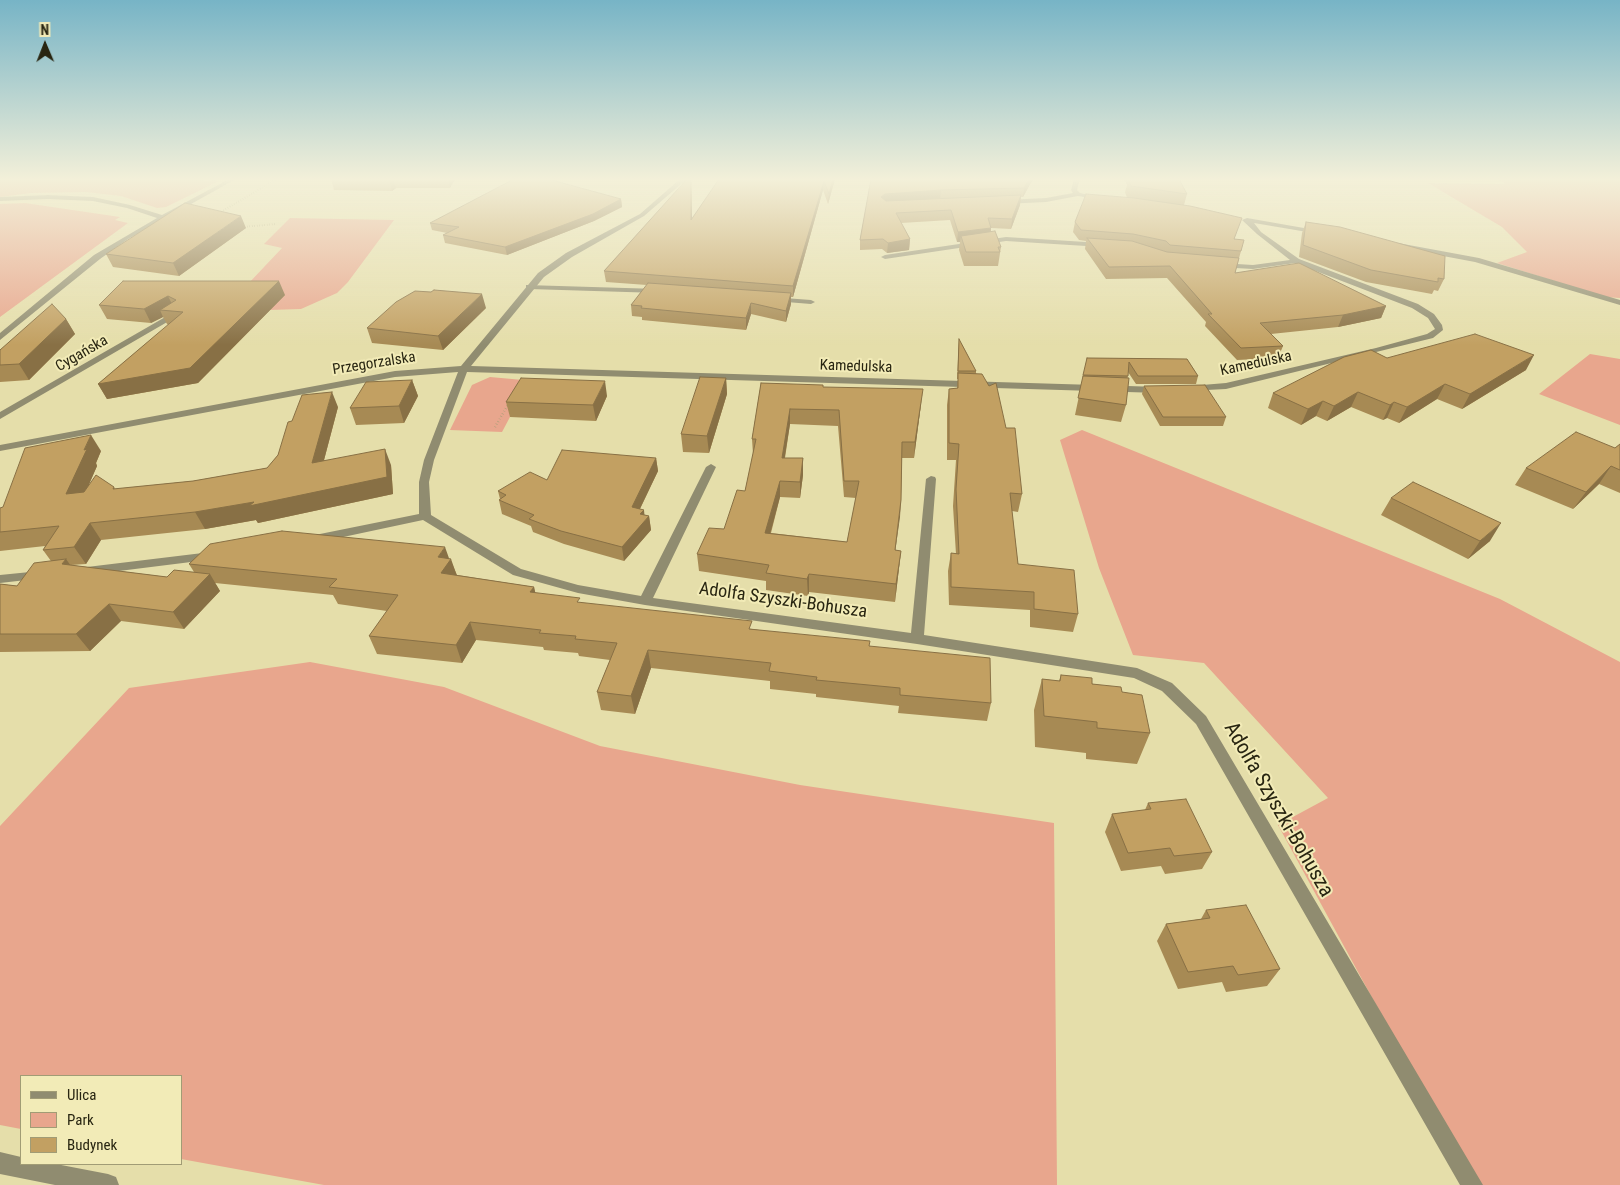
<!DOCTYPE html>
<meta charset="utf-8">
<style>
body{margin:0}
#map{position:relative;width:1620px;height:1185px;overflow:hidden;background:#e5deaa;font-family:"Roboto Condensed",sans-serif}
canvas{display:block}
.legend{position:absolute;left:20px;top:1075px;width:162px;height:90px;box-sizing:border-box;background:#f2ebb7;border:1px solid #a19c75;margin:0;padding:6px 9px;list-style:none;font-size:15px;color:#282511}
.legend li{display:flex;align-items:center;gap:10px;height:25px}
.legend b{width:25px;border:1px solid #a19c75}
.north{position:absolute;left:20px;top:20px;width:50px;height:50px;-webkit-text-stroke:4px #f2ebb7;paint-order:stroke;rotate:359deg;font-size:14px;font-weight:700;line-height:20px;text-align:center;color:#282511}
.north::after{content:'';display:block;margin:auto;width:18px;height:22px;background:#282511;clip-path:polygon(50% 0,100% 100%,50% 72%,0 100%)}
</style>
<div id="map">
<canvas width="1620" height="1185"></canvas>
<ul class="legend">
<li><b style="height:6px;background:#908c70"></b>Ulica</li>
<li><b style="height:14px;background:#e8a68d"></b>Park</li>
<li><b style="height:14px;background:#c2a062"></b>Budynek</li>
</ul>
<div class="north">N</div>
</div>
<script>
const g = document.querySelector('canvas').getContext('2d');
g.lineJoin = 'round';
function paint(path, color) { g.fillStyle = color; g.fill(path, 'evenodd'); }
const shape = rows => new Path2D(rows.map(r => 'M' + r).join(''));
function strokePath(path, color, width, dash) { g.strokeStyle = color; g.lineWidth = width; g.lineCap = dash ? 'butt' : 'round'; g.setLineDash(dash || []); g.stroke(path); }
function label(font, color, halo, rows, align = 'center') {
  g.font = font + ' "Roboto Condensed",sans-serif'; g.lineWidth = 4; g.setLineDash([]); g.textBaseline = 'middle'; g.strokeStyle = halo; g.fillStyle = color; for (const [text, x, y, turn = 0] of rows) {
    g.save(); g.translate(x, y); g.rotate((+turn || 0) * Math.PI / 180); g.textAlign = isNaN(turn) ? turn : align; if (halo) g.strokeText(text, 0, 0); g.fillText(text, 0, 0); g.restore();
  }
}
const green = shape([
 [0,179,176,179,219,181,166,207,157,208,121,196,86,192,31,193,0,197],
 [1498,179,1620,179,1620,298,1605,297,1497,263,1527,252,1502,227,1428,183,1505,184],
 [25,203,120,217,115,220,128,223,0,317,0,204],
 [290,218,394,220,348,282,337,293,301,309,269,310,247,285,282,248,264,244],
 [1590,354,1620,359,1620,425,1539,394],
 [490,377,523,380,510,417,502,432,450,430,472,385],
 [1082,430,1500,599,1620,662,1620,1185,1474,1185,1278,825,1328,798,1204,663,1133,655,1099,568,1060,440],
 [310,662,444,687,600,746,800,785,1054,823,1057,1185,324,1185,181,1159,181,1076,21,1076,21,1129,0,1125,0,826,129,688]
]);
const pathFar1 = shape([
 [219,213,277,179],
 [242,227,276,224]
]);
const path = shape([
 [495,427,509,403]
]);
const service = shape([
 [526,285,659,289,663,291,659,293,529,289,526,289,526,285],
 [771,297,811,300,815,302,811,304,774,301,771,301,771,297]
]);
const minor = shape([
 [229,179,236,179,128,239,100,259,0,340,0,333,94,255,157,218,127,208,93,201,48,199,0,201,0,197,48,195,93,197,130,205,162,215,229,179],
 [680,179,687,179,644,216,572,257,544,277,471,366,1160,387,1165,390,1160,393,467,372,434,460,429,482,431,515,521,569,578,585,641,596,706,467,711,464,716,467,653,598,911,633,926,479,931,476,935,477,936,479,924,635,1137,668,1172,683,1206,716,1483,1185,1460,1185,1196,724,1162,691,1134,678,917,644,645,605,578,593,513,575,423,520,315,543,311,542,309,539,315,535,419,514,419,482,424,460,458,372,395,377,0,451,0,445,395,371,461,366,538,273,566,253,640,214,680,179],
 [1074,179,1080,179,1077,190,1080,193,1103,198,1103,200,1078,196,1046,202,1004,204,1001,202,1004,200,1046,198,1073,193,1071,190,1074,179],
 [1247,218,1321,231,1322,232,1319,234,1254,223,1261,232,1299,259,1418,304,1434,314,1442,325,1443,330,1433,338,1226,389,1187,391,1187,387,1190,386,1226,383,1376,348,1427,334,1435,329,1428,318,1412,308,1295,263,1253,269,1218,267,1218,263,1221,263,1253,265,1290,260,1257,234,1242,220,1247,218],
 [1006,237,1102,243,1106,245,1102,247,1006,241,885,259,881,257,885,255,1006,237],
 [1398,243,1479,258,1620,300,1620,305,1475,262,1395,247,1395,243,1398,243],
 [174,312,181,314,0,419,0,412,174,312],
 [211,552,217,556,215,559,87,575,81,571,87,567,211,552],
 [40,571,46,575,44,578,0,583,0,575,40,571],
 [0,1152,21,1157,21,1164,56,1164,108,1174,116,1177,119,1185,55,1185,0,1174,0,1152]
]);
const wall = shape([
 [331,179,455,179,450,188,396,188,392,191,334,190],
 [691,179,692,219,719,179,835,179,828,204,823,190,793,297,791,297,791,304,786,322,751,314,746,330,642,320,642,317,632,316,631,305,647,285,606,282,604,271],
 [871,179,1033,179,1023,197,1021,197,1020,205,1011,229,991,228,991,232,1001,247,998,266,964,266,959,250,960,242,957,242,950,220,901,223,910,239,909,250,887,253,882,249,860,250,860,240],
 [1124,179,1179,179,1187,194,1184,205,1235,239,1241,251,1235,273,1386,306,1381,318,1338,327,1271,334,1283,346,1278,358,1237,360,1205,326,1206,322,1167,278,1106,279,1085,249,1086,241,1079,240,1073,232,1075,222,1127,198,1125,192,1127,185],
 [621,199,622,207,594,221,507,255,445,243,443,235,447,233,432,230,430,223],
 [1306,222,1444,279,1438,291,1434,290,1432,294,1366,282,1299,257,1302,233],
 [246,228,179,276,113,267,106,254],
 [123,281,285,295,198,383,107,399,98,384,168,325,167,324,163,317,151,323,107,319,99,305],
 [486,308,443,350,372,343,367,328],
 [66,319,75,334,29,380,0,382,0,350],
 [959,339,976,371,976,373,1006,428,1022,494,1018,512,1012,511,1018,564,1078,614,1073,632,1030,627,1030,610,949,605,948,571,951,553,956,554,953,506,956,460,947,460,947,405,949,389,957,388,958,379,957,379],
 [1087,358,1187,359,1198,376,1196,384,1136,384,1128,372,1126,405,1121,422,1075,415],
 [1387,358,1526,370,1462,409,1437,399,1399,423,1387,418,1383,420,1351,407,1327,421,1316,416,1301,425,1268,408,1273,393],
 [726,378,727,394,709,453,683,452,681,434],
 [412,380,418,396,404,423,356,425,350,408],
 [761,383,823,387,921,404,914,458,902,458,901,500,895,550,901,551,895,602,809,592,808,596,766,590,766,581,699,571,697,554,724,529,745,491,753,454,752,439],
 [790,424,838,426,844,497,856,498,847,542,771,533,780,497,800,498,803,475,803,458,785,458],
 [1144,386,1226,417,1223,426,1160,426,1142,394],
 [607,396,596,421,510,417,506,402],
 [338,407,324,460,391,465,393,494,258,523,256,520,205,529,101,540,86,564,71,565,167,577,194,572,189,564,450,559,457,575,534,587,535,593,581,603,752,629,870,646,991,703,987,721,898,713,899,706,816,697,816,694,770,689,770,681,651,668,635,714,601,710,597,692,610,660,579,656,578,653,544,650,543,647,476,640,462,663,377,654,369,636,387,611,338,604,333,595,215,583,220,591,184,629,121,621,90,651,0,652,0,584,17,586,51,561,43,550,45,546,0,551,0,532,3,507,101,451,96,463,97,466,89,484,114,487,115,489,193,481,267,468,278,455,292,421],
 [1620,444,1620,493,1599,484,1573,509,1515,485,1526,468,1615,448],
 [656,458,658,471,640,509,644,515,649,516,651,530,624,561,564,544,533,532,531,526,502,514,499,500,500,499,498,491],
 [1391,498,1490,541,1468,559,1381,515],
 [1061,675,1122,692,1150,733,1137,764,1086,759,1086,753,1035,747,1034,710,1042,679,1059,681],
 [1148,803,1212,852,1202,869,1165,874,1161,866,1121,871,1105,832,1112,814,1145,810],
 [1206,910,1280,969,1267,986,1226,992,1222,982,1178,989,1157,941,1166,924,1201,919]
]);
const shadedWall = shape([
 [391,179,393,179,396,188,392,191,389,180],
 [448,179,455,179,450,188],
 [691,179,691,184,692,230,691,220],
 [833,179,835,179,828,204,829,194],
 [1029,179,1033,179,1023,197,1024,188],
 [824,181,823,190,793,297,793,286],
 [941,190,940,199,885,203,881,197,885,194],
 [1021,195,1020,205,1011,229,1012,219],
 [621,199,622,207,594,221,507,255,505,247],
 [241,216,246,228,179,276,173,263],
 [991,228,990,237,961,236,960,242,957,242,958,232],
 [910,239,909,250,887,253,888,243],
 [279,281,285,295,198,383,107,399,98,384],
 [791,293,791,304,786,322,786,311],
 [482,294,486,308,443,350,438,336],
 [168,296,175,310,160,310,163,317,151,323,144,309],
 [751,303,751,314,746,330,746,318],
 [1386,306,1381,318,1338,327,1343,315],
 [66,319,75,334,29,380,19,364],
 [1534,355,1526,370,1462,409,1470,394],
 [726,378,727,394,709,453,707,436],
 [412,380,418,396,404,423,399,406],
 [605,381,607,396,596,421,593,405],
 [1445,384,1437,399,1399,423,1407,407],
 [923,389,921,404,914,458,915,442],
 [332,392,338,407,319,479,312,463],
 [1358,392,1351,407,1327,421,1334,406],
 [1323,401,1316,416,1301,425,1308,409],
 [1394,402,1387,418,1383,420,1390,405],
 [790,409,790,424,782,474,782,458],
 [91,435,101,451,96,463,97,466,78,510,66,494,84,450],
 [385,449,391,465,393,494,258,523,256,520,205,529,195,512,254,502],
 [656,458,658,471,634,521,632,507],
 [803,458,803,475,800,498,800,482],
 [1611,466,1599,484,1573,509,1586,492],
 [780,481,780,497,766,549,765,533],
 [901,500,900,517,893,567,895,550],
 [644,510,645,521,649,516,651,530,624,561,622,547,640,514],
 [90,523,101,540,86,564,74,547],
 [1501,523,1490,541,1468,559,1480,541],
 [445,547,450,561,451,559,457,576,441,573,438,557],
 [901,551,895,602,896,584],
 [66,559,78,576,62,564],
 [210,574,220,591,184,629,173,612],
 [809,574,809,592,808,596,807,579],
 [534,587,538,604,530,592],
 [109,604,121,621,90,651,76,634],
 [470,622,476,640,462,663,456,645],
 [648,650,651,668,635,714,631,696]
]);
const building = shape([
 [331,179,391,179,389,180,331,179],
 [514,179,548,179,621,199,593,214,505,247,443,235,459,227,430,223,514,179],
 [687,179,691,179,691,220,719,179,833,179,829,194,824,181,793,286,604,271,687,179],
 [871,179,1029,179,1024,188,941,190,885,194,881,197,886,201,1021,195,1012,219,988,218,991,228,958,232,951,210,896,213,910,239,888,243,883,239,860,240,871,179],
 [1128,179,1179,179,1187,194,1131,186,1128,179],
 [1086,194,1134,198,1190,206,1242,218,1234,239,1244,240,1241,251,1170,245,1166,241,1133,234,1081,230,1075,222,1086,194],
 [185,203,241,216,173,263,106,254,185,203],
 [1306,222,1340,227,1445,256,1444,279,1438,278,1438,282,1371,270,1303,245,1306,222],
 [995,231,1001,247,998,247,1000,252,966,252,961,236,995,231],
 [1087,238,1132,241,1167,252,1239,258,1235,273,1299,263,1386,306,1343,315,1260,323,1283,346,1241,348,1208,314,1212,314,1170,266,1109,267,1087,238],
 [123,281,279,281,190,368,98,384,183,312,160,310,176,300,168,296,144,309,99,305,123,281],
 [648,283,791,293,786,311,751,303,746,318,641,308,642,306,631,305,648,283],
 [434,290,482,294,438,336,367,328,396,302,415,291,431,292,434,290],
 [52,304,66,319,19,364,0,365,0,350,52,304],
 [1475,334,1534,355,1470,394,1445,384,1407,407,1394,402,1390,405,1358,392,1334,406,1323,401,1308,409,1273,393,1344,357,1371,350,1387,358,1475,334],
 [959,339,976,371,958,371,959,339],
 [1087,358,1187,359,1198,376,1138,376,1129,362,1128,376,1083,375,1087,358],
 [958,373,982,374,989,386,996,383,1006,428,1015,428,1022,494,1010,493,1018,564,1074,570,1078,614,1034,609,1034,592,951,587,951,553,959,554,956,489,959,444,949,443,949,389,958,388,958,373],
 [1083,376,1129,378,1126,405,1078,398,1083,376],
 [700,377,726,378,707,436,681,434,700,377],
 [521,378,605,381,593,405,506,402,521,378],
 [412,380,399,406,350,408,366,382,412,380],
 [761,383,823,385,823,387,923,389,915,442,902,442,901,500,895,550,901,551,896,584,809,574,807,579,766,573,769,565,697,554,709,528,724,529,737,490,745,491,756,439,752,439,761,383],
 [790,409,839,410,844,481,859,481,847,542,765,533,780,481,800,482,803,458,782,458,790,409],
 [1205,385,1226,417,1163,417,1144,386,1205,385],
 [332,392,312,463,385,449,387,477,249,506,254,502,195,512,90,523,74,547,43,550,59,526,0,532,0,508,3,507,25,448,91,435,84,450,87,449,66,494,84,492,96,475,114,487,113,489,193,481,267,468,278,455,288,422,292,421,302,395,332,392],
 [1576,432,1615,448,1620,444,1620,470,1611,466,1586,492,1526,468,1576,432],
 [562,450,656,458,632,507,644,510,640,514,649,516,622,547,561,531,529,519,534,515,499,500,506,495,498,491,530,472,547,480,562,450],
 [1413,482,1501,523,1480,541,1391,498,1413,482],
 [282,531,445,547,438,557,451,559,441,573,534,587,530,592,580,598,577,602,752,621,749,629,870,641,869,646,990,658,991,703,900,695,900,688,816,680,817,677,769,671,771,663,648,650,631,696,597,692,617,643,575,639,576,636,539,633,541,630,470,622,456,645,369,636,398,595,329,587,337,579,189,564,210,544,282,531],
 [66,559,62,564,167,577,174,570,210,574,173,612,109,604,76,634,0,634,0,584,17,586,34,563,66,559],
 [1061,675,1092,678,1092,684,1121,687,1122,692,1142,695,1150,733,1097,728,1097,722,1044,716,1042,679,1060,681,1061,675],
 [1186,799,1212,852,1174,856,1170,848,1128,853,1112,814,1151,809,1148,803,1186,799],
 [1246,905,1280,969,1238,975,1233,966,1188,972,1166,924,1210,918,1206,910,1246,905]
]);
const farStreetnames = [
 ["Cygańska",82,354,-30],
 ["Przegorzalska",374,364,-9],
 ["Kamedulska",1256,364,-12],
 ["Kamedulska",856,367,2]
];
const streetNames = [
 ["Adolfa Szyszki-Bohusza",783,601,8]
];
const nearStreetnames = [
 ["Adolfa Szyszki-Bohusza",1278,810,60]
];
paint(green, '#e8a68d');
strokePath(pathFar1, '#a49f76', 2, [0.5, 2]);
strokePath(path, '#a49f76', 2.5, [0.5, 2.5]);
paint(service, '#908c70');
paint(minor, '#908c70');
paint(wall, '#a78a54');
paint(shadedWall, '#887045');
paint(building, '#c2a062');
strokePath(building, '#887045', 1);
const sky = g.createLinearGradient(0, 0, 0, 345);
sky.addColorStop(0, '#77b4c6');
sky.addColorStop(0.52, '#f3f0d9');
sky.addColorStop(1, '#f3f0d900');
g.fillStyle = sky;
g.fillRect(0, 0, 1620, 345);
label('15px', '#282511', '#f2ebb7', farStreetnames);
label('18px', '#282511', '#f2ebb7', streetNames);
label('21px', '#282511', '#f2ebb7', nearStreetnames);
</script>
